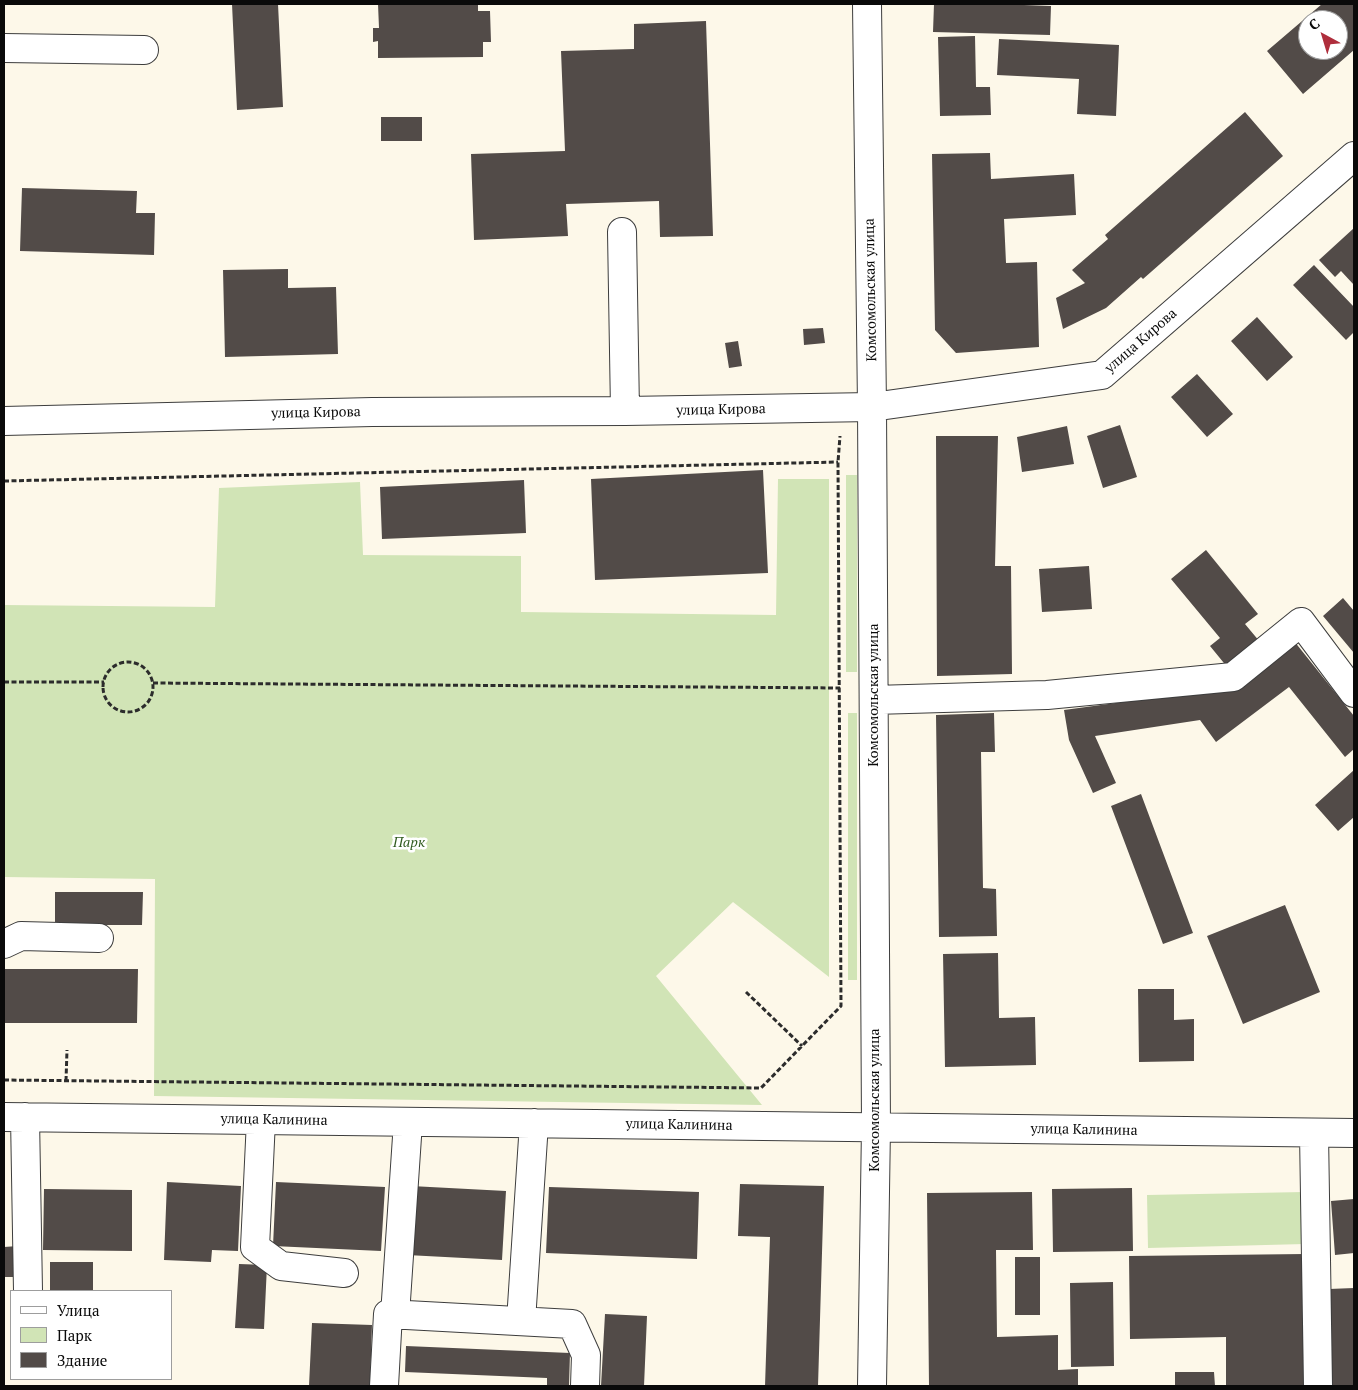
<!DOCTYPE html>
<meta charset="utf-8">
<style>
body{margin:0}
#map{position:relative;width:1358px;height:1390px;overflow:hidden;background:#fdf8e9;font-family:"PT Serif",serif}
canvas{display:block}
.frame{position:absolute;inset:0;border:5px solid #0a0a0a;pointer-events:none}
.legend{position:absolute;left:10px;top:1290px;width:162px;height:90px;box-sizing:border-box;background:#fff;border:1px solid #9d9d9d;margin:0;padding:6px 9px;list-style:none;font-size:15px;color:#0a0a0a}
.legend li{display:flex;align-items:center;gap:10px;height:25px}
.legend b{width:25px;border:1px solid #9d9d9d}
.north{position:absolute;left:1298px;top:10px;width:50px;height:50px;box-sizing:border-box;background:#fff;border:1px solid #9d9d9d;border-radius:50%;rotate:321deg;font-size:14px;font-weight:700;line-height:20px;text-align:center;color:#0a0a0a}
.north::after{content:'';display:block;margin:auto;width:18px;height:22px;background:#af2e3c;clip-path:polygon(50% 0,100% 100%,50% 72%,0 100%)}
</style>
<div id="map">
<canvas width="1358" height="1390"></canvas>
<div class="frame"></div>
<ul class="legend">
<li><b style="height:6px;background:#fff"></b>Улица</li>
<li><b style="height:14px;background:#d1e4b6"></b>Парк</li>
<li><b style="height:14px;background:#524b48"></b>Здание</li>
</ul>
<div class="north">С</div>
</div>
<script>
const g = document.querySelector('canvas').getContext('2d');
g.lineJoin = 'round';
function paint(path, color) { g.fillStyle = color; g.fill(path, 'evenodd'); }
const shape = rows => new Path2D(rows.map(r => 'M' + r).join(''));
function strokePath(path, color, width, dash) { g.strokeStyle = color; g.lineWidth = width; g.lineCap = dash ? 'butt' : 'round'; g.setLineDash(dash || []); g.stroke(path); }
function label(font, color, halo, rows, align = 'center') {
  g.font = font + ' "PT Serif",serif'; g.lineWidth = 5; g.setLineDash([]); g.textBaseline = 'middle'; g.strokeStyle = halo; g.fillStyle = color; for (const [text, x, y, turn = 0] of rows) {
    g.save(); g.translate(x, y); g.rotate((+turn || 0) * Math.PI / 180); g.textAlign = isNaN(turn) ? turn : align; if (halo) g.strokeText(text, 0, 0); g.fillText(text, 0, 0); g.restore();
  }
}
const green = shape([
 [846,475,857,475,857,672,846,672],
 [778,479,829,479,829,977,733,902,656,976,762,1105,154,1096,155,879,4,877,4,605,215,607,219,488,360,482,363,555,521,556,521,612,776,615],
 [848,713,857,713,857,980,848,980],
 [1304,1192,1305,1244,1148,1248,1147,1195]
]);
const building = shape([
 [232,4,278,4,283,107,237,110],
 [378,4,478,4,478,11,490,11,491,42,483,42,483,57,378,58,378,41,373,42,373,28,379,28],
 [934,4,997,4,1051,6,1050,35,933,32],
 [1322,4,1354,4,1354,50,1303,94,1267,51],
 [1308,20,1338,20,1338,50,1308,50],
 [706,21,713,236,660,237,659,201,566,204,568,236,474,240,471,154,565,151,561,51,634,49,634,24],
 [975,36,976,87,990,87,991,115,940,116,938,37],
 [999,39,1119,45,1116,116,1077,114,1079,79,997,75],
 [1245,112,1283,156,1143,279,1141,277,1106,308,1063,329,1056,298,1085,283,1072,270,1108,239,1105,235],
 [381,117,422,117,422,141,381,141],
 [990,153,991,179,1074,174,1076,215,1004,219,1006,263,1037,262,1039,347,956,353,935,330,932,154],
 [22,188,137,191,136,213,155,213,154,255,20,251],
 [1354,228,1354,285,1341,271,1335,277,1319,260],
 [1314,265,1354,307,1354,332,1346,340,1293,285],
 [288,269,288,288,336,287,338,354,225,357,223,270],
 [1257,317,1293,357,1267,381,1231,341],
 [823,328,825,343,804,345,803,329],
 [738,341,742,366,729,368,725,343],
 [1197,374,1233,414,1207,437,1171,397],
 [1120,425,1137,477,1103,488,1087,436],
 [1067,426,1074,464,1022,472,1017,437],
 [936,436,998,436,995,566,1011,566,1012,674,937,676],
 [763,470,768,573,595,580,591,479],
 [524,480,526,533,382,539,380,487],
 [1206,550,1258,614,1245,624,1260,642,1228,668,1210,646,1220,638,1171,579],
 [1089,566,1092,609,1042,612,1039,569],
 [1343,598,1354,611,1354,653,1323,616],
 [1294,641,1354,716,1354,749,1345,757,1289,687,1216,742,1200,720,1095,736,1116,783,1093,793,1069,740,1064,710,1234,687],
 [994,713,995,752,981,752,983,888,996,889,997,936,939,937,936,715],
 [1354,770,1354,817,1338,831,1315,805],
 [1141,794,1193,933,1163,944,1111,806],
 [55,892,143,892,142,925,55,925],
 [1285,905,1320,992,1243,1024,1207,936],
 [998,953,999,1018,1035,1017,1036,1065,945,1067,943,954],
 [4,969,138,969,137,1023,4,1023],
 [1138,989,1174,989,1174,1020,1194,1019,1194,1061,1139,1062],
 [167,1182,241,1186,238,1251,212,1250,211,1262,164,1260],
 [276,1182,385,1187,381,1251,273,1246],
 [740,1184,824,1186,818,1386,765,1386,770,1237,738,1236],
 [411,1186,506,1191,502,1260,407,1255],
 [549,1187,699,1192,697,1259,546,1253],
 [1132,1188,1133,1251,1053,1252,1052,1189],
 [44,1189,132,1190,132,1251,43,1250],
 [1032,1192,1033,1250,996,1250,997,1337,1058,1335,1058,1370,1078,1369,1078,1386,929,1386,927,1193],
 [1354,1199,1354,1253,1335,1255,1331,1201],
 [18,1246,19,1277,4,1277,4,1247],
 [1305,1254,1307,1386,1226,1386,1226,1337,1130,1339,1129,1256],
 [1015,1257,1040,1257,1040,1315,1015,1315],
 [50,1262,93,1262,93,1291,50,1291],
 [239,1264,267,1265,264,1329,235,1328],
 [1113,1282,1114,1366,1071,1367,1070,1283],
 [1354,1288,1354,1386,1332,1386,1329,1289],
 [605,1314,647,1316,644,1386,601,1386],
 [312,1323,372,1325,370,1386,309,1386],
 [406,1346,570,1353,569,1386,547,1386,547,1378,405,1372],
 [1175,1372,1214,1372,1215,1386,1175,1386]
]);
const path = shape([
 [4,481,838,462],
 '103 687a25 25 0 1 1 50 0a25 25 0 1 1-50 0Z',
 [4,682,104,682],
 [153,683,840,688],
 [746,992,802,1046],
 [4,1080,761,1088,841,1006,838,462,840,436],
 [66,1081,67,1050]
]);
const minor = shape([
 [867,4,872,407,876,1127,872,1386],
 [4,48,144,50],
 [622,232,625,411],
 [4,421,372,412,625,411,872,407,1102,375,1354,156],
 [874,700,1047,695,1233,677,1301,622,1354,693],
 [4,944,21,936,99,938],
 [4,1117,1354,1133],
 [25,1117,28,1291],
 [261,1120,255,1247,281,1266,344,1273],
 [1314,1133,1318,1386],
 [395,1315,408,1122],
 [521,1321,534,1123],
 [384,1386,388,1314,572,1324,586,1355,585,1386]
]);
const streetNames = [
 ["Комсомольская улица",871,290,-91],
 ["улица Кирова",1141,341,-41],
 ["улица Кирова",721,410,-1],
 ["улица Кирова",316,413,-1],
 ["Комсомольская улица",874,695,-90],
 ["Комсомольская улица",875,1100,-90],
 ["улица Калинина",274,1120,1],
 ["улица Калинина",679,1125,1],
 ["улица Калинина",1084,1130,1]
];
const parkNames = [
 ["Парк",409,843]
];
paint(green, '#d1e4b6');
paint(building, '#524b48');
strokePath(minor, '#3d3d3d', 30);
strokePath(path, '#2c2c2c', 3, [5, 2.5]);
strokePath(minor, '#fff', 28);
label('14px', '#0a0a0a', '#fff', streetNames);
label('italic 14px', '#315c20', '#fff', parkNames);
</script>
